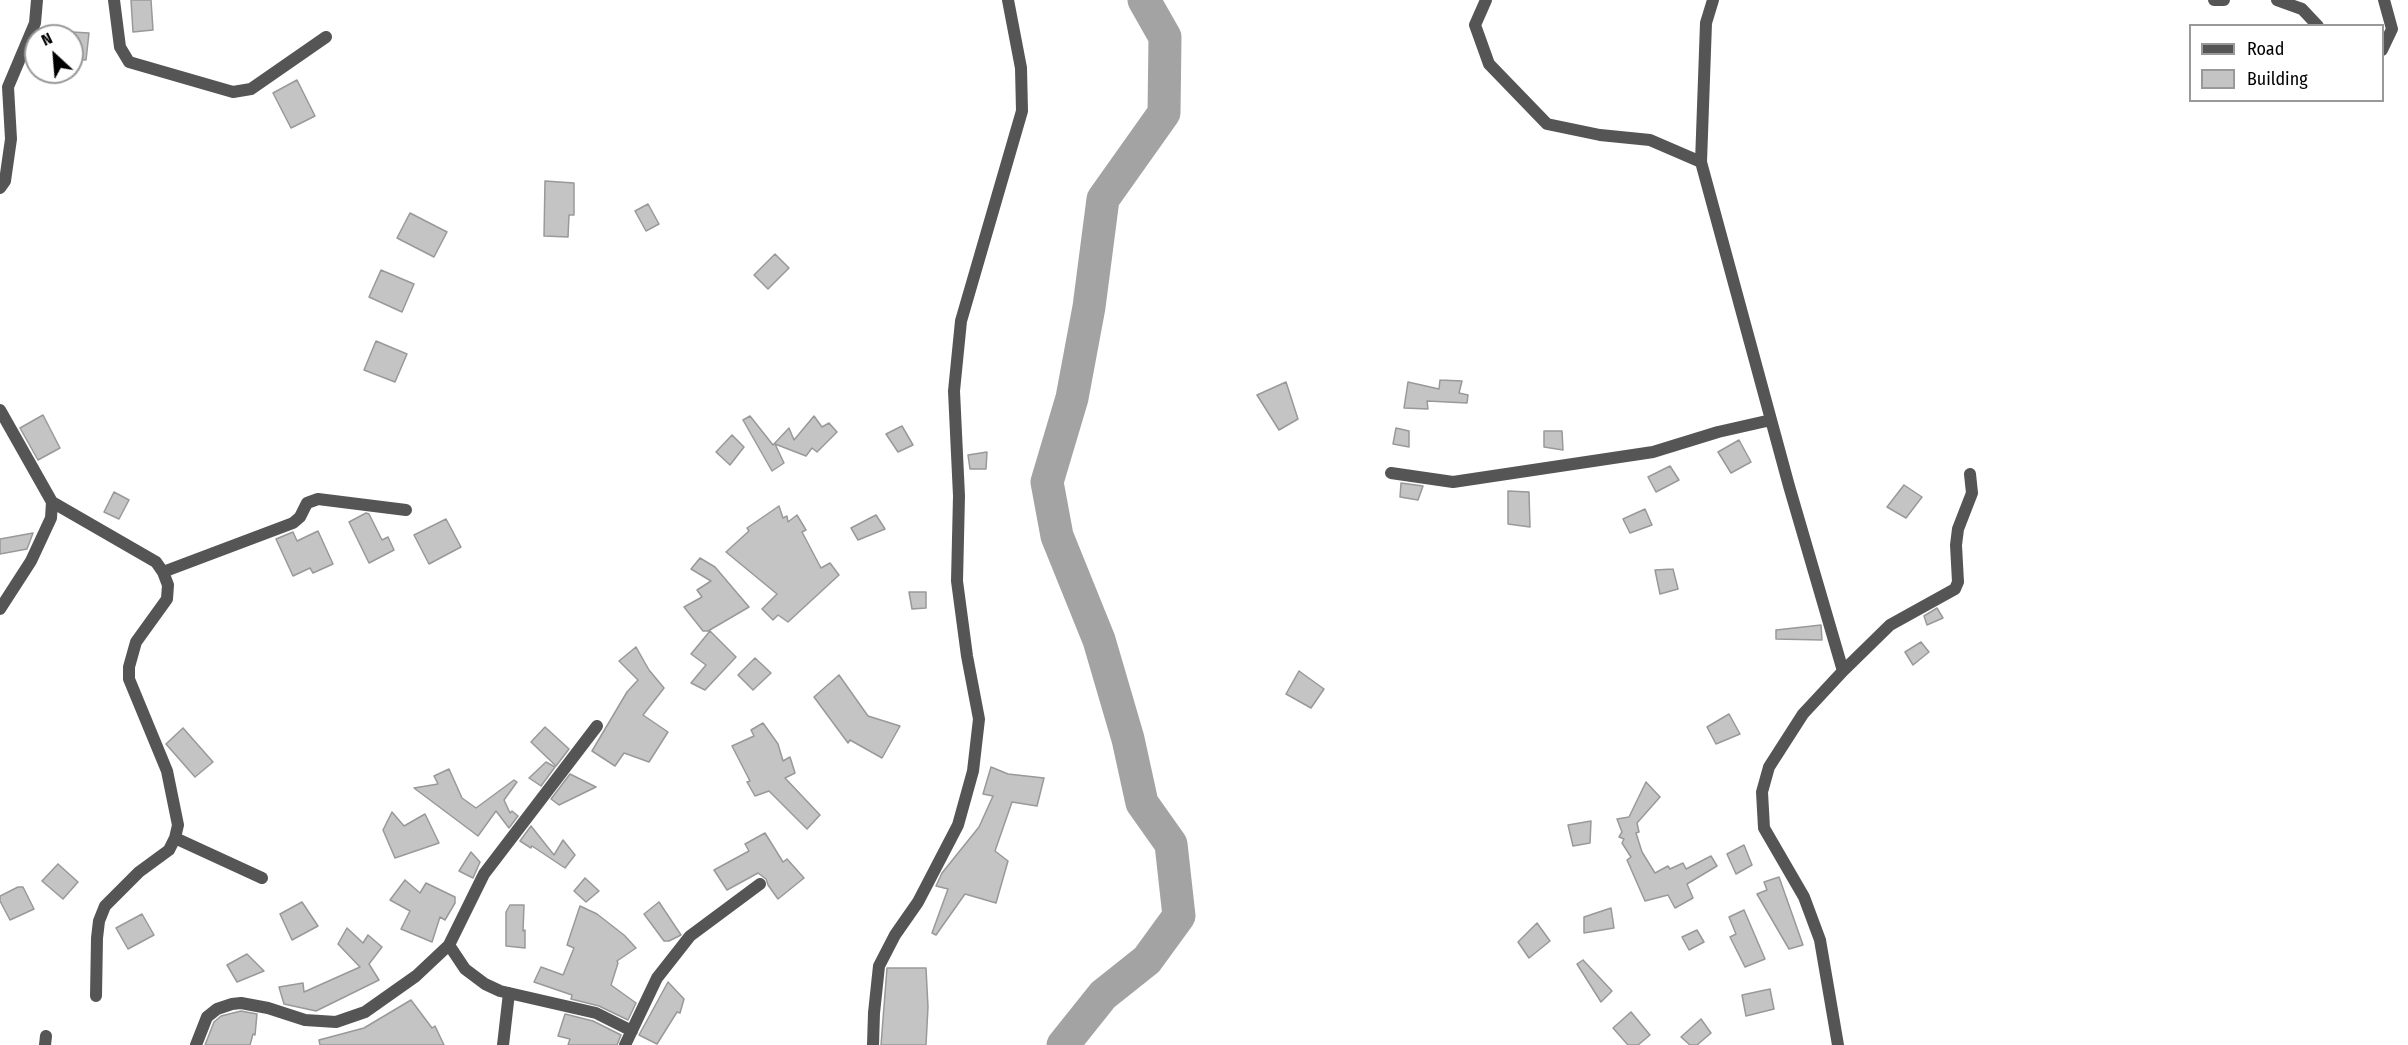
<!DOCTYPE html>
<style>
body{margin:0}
#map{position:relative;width:2408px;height:1045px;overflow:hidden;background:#fff;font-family:"Fira Sans Condensed",sans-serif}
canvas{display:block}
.legend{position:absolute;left:2189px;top:24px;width:195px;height:78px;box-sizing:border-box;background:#fff;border:2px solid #999;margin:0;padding:8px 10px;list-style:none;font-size:18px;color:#000}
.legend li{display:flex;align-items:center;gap:12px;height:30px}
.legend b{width:30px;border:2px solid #999}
.north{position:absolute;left:24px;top:24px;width:60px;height:60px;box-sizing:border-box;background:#fff;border:2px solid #999;border-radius:50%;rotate:334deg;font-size:16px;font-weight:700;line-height:24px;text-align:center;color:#000}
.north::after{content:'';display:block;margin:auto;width:21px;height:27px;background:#000;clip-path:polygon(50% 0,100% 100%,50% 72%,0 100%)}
</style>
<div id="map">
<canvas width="2408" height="1045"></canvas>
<ul class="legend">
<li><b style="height:8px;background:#555"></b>Road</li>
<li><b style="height:16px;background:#c4c4c4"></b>Building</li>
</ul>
<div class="north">N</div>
</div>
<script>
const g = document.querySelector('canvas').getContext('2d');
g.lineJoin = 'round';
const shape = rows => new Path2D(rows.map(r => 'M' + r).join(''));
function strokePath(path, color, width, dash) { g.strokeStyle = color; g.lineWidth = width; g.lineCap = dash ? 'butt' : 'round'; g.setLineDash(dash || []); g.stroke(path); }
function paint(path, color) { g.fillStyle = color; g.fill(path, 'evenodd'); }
const river = shape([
 [1063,1045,1103,995,1147,960,1179,916,1171,844,1142,803,1128,739,1099,640,1057,536,1047,482,1072,398,1089,307,1103,199,1164,113,1165,37,1144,0]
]);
const building = shape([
 [131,0,151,0,153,30,133,32,131,0],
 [72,32,89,33,86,60,72,59,72,32],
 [297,80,315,116,291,128,273,93,297,80],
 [545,181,574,183,574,215,569,215,568,237,544,236,545,181],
 [648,204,659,224,646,231,635,211,648,204],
 [410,213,447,232,434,257,397,238,410,213],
 [775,254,789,268,768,289,754,275,775,254],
 [381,270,414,284,402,312,369,297,381,270],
 [376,341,407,354,395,382,364,370,376,341],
 [1440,380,1462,381,1459,393,1468,395,1467,403,1427,401,1428,409,1404,408,1408,382,1439,389,1440,380],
 [1286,382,1298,419,1279,430,1257,395,1286,382],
 [43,415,60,448,38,460,20,428,43,415],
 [750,416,773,445,789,428,794,440,814,416,822,427,829,423,837,432,817,452,812,448,806,456,775,444,784,463,772,471,743,420,750,416],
 [902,426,913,445,898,452,886,434,902,426],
 [1396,428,1409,431,1409,447,1393,444,1396,428],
 [1544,431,1562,431,1563,450,1544,447,1544,431],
 [732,435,744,447,730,465,716,452,732,435],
 [1739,440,1751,462,1731,473,1718,452,1739,440],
 [987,452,986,469,970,469,968,455,987,452],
 [1670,466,1679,480,1656,492,1648,477,1670,466],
 [1401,483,1423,486,1418,500,1400,497,1401,483],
 [1904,485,1922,497,1906,518,1887,507,1904,485],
 [1508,491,1529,492,1530,527,1508,524,1508,491],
 [114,492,129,500,119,519,104,512,114,492],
 [779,506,783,518,787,516,788,522,797,515,806,530,802,532,821,568,830,563,839,575,788,622,778,615,773,620,762,609,777,594,726,552,749,531,747,528,779,506],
 [1645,509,1652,525,1630,533,1623,519,1645,509],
 [366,513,369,514,382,540,388,537,394,550,369,563,349,522,366,513],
 [876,515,885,529,858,540,851,528,876,515],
 [446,519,461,547,429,564,414,535,446,519],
 [318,531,333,564,313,573,310,568,293,576,276,539,293,532,297,541,318,531],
 [33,533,27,549,0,554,0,539,33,533],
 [700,558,715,567,749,607,708,631,703,631,684,607,702,597,697,590,711,581,691,569,700,558],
 [1673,569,1678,589,1660,594,1655,570,1673,569],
 [909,592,926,592,926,608,912,609,909,592],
 [1937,608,1943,618,1927,625,1924,616,1937,608],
 [1821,625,1822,640,1776,639,1776,630,1821,625],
 [710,631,736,657,705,690,691,683,706,665,691,654,710,631],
 [1921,642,1929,652,1913,665,1905,652,1921,642],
 [636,647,649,670,664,688,643,715,668,732,649,762,624,753,615,766,592,751,627,692,638,680,619,661,636,647],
 [755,658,771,673,753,690,738,675,755,658],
 [1299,671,1324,689,1311,708,1286,694,1299,671],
 [839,675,868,716,900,726,882,758,850,740,848,743,814,697,839,675],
 [1729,714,1740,734,1716,744,1707,727,1729,714],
 [763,723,778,744,783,761,790,757,795,773,785,778,820,815,807,829,769,791,755,796,747,782,750,781,732,746,754,736,751,730,763,723],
 [545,727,569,749,556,766,531,742,545,727],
 [183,728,213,762,195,777,166,744,183,728],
 [546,762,555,767,541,786,529,778,546,762],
 [991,767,1008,774,1044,778,1037,806,1012,802,995,851,1008,861,996,903,965,894,936,935,932,933,948,889,936,886,942,873,979,827,993,796,983,794,991,767],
 [449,769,462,798,476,808,514,780,517,782,504,800,510,813,512,811,518,816,509,828,496,811,478,836,414,788,438,784,434,776,449,769],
 [570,774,596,787,559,805,551,799,570,774],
 [1646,782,1660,797,1637,823,1639,832,1636,833,1642,852,1655,873,1668,866,1670,869,1683,863,1686,869,1711,856,1717,866,1687,884,1693,898,1675,908,1668,895,1645,901,1627,860,1631,857,1622,843,1624,839,1619,837,1622,832,1617,819,1629,817,1646,782],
 [392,812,404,826,425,814,439,843,395,858,383,830,392,812],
 [1591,821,1590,843,1573,846,1568,825,1591,821],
 [531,826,554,855,563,840,575,855,565,868,532,846,531,848,520,841,531,826],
 [765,833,783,862,787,859,804,878,778,899,768,885,766,879,758,873,727,890,714,870,749,851,745,844,765,833],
 [1744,845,1752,865,1736,874,1727,854,1744,845],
 [471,852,480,862,473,878,459,871,471,852],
 [58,864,78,882,63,899,42,881,58,864],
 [1779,877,1803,945,1789,949,1757,894,1767,890,1764,882,1779,877],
 [585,878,599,891,586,902,574,891,585,878],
 [405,880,420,893,426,883,455,897,455,903,445,920,440,917,432,942,401,929,410,911,390,900,405,880],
 [18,887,23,887,34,909,10,920,0,901,0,896,18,887],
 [302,902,318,926,292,940,280,914,302,902],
 [659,902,681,935,669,941,664,941,644,914,659,902],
 [510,905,524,905,523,931,525,930,525,948,506,946,506,912,510,905],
 [580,906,597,914,624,935,636,948,617,961,618,963,611,985,636,1003,628,1020,599,1006,571,999,572,995,534,982,541,967,563,975,574,948,567,945,580,906],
 [1611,908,1614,928,1584,933,1584,917,1611,908],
 [1744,910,1765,959,1745,967,1730,937,1736,934,1729,917,1744,910],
 [142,914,154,935,128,949,116,928,142,914],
 [1537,923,1550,941,1529,958,1518,942,1537,923],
 [347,928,363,943,368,935,382,947,369,964,379,980,316,1011,284,1004,279,987,303,983,304,992,360,967,338,944,347,928],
 [1697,930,1704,942,1689,950,1682,937,1697,930],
 [247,954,264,971,237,982,227,965,247,954],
 [1583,960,1612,991,1601,1002,1577,964,1583,960],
 [887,968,926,968,928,1007,926,1045,881,1045,887,968],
 [668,982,684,999,680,1013,677,1012,657,1044,639,1035,668,982],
 [1770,989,1774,1009,1746,1016,1742,995,1770,989],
 [411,1000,432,1028,435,1026,444,1045,320,1045,319,1040,364,1028,411,1000],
 [241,1011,257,1014,255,1035,253,1034,250,1045,205,1045,214,1022,221,1016,241,1011],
 [1631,1012,1650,1035,1638,1045,1628,1045,1613,1028,1631,1012],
 [565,1014,593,1021,621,1035,617,1045,568,1045,570,1039,558,1036,565,1014],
 [1701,1019,1711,1033,1697,1045,1690,1045,1681,1037,1701,1019]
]);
const minor = shape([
 [114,0,120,47,129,62,233,92,251,89,326,37],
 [1486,0,1475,25,1489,64,1547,124,1600,135,1650,140,1701,162,1789,486,1843,671,1803,714,1769,767,1762,792,1764,828,1804,897,1820,940,1838,1045],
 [2214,0,2224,0],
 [2277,0,2302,9,2318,26],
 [2382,50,2392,29,2384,0],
 [1701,162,1706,23,1713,0],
 [0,188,5,181,11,139,8,87,35,23,37,0],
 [0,410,52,502,51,518,31,561,0,609],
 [1391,473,1453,482,1653,452,1718,432,1771,420],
 [52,502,156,562,163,572,168,585,167,599,136,642,129,667,129,679,167,771,178,825,175,838,169,850,139,872,105,906,99,921,97,938,96,996],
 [163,572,293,523,300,517,307,503,318,499,406,510],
 [1843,671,1890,625,1955,589,1958,582,1956,545,1958,529,1972,493,1970,474],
 [175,838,262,878],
 [449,945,465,969,485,984,500,991,596,1013,632,1031],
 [45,1045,46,1036],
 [196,1045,207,1017,217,1009,232,1004,241,1003,268,1008,305,1020,336,1022,365,1012,416,976,449,945,484,874,597,726],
 [503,1045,509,993],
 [625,1045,657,978,690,936,760,884],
 [873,1045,874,1013,879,966,895,935,918,902,958,825,973,771,979,719,967,656,957,581,959,496,954,391,961,321,1022,111,1021,68,1008,0]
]);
strokePath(river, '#a3a3a3', 33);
paint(building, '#c4c4c4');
strokePath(building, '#999', 1.5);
strokePath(minor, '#555', 12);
</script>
